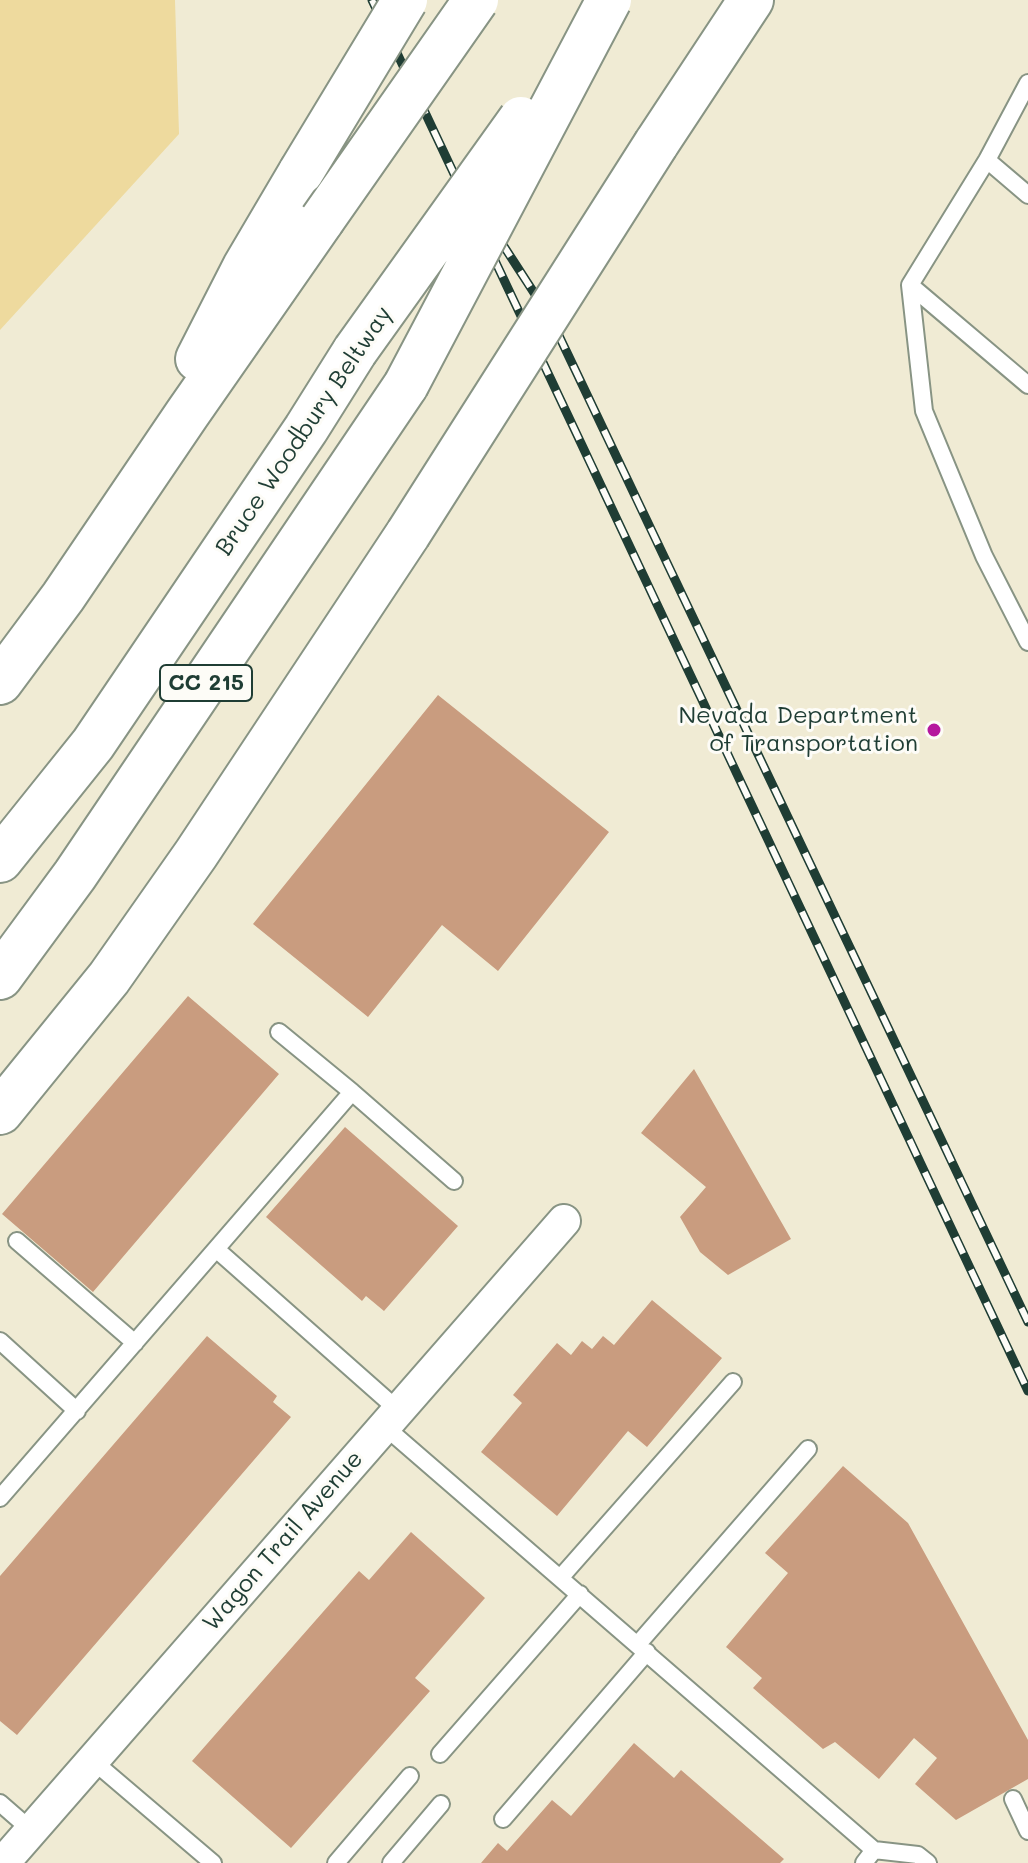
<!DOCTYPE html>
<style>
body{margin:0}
canvas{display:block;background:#f0ebd4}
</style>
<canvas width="1028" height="1863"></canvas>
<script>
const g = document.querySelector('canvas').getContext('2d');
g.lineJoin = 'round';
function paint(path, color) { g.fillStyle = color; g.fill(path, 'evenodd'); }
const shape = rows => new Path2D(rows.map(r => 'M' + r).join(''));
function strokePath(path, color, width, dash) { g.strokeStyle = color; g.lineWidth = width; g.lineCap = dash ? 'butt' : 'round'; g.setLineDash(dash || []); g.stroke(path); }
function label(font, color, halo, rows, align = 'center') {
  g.font = font + ' Mali,sans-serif'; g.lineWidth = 6; g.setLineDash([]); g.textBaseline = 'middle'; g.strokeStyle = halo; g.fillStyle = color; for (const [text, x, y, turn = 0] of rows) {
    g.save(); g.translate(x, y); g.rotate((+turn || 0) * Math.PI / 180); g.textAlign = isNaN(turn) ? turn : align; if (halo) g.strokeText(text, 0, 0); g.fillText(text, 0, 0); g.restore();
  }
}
const sand = shape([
 [0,0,175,0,179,134,0,330]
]);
const building = shape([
 [438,695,609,832,498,971,442,925,368,1017,253,924],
 [188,996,279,1074,93,1292,2,1214],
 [694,1069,791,1239,728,1275,700,1252,680,1217,706,1187,641,1133],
 [345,1127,458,1226,384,1311,366,1296,362,1301,266,1217],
 [652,1300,722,1358,647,1447,628,1431,557,1516,481,1452,522,1403,513,1395,557,1343,571,1355,582,1341,592,1349,603,1336,614,1345],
 [207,1336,277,1396,273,1402,291,1417,17,1735,0,1721,0,1576],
 [843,1466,908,1523,1028,1740,1028,1779,956,1820,915,1784,937,1758,914,1738,879,1779,835,1742,823,1749,753,1688,762,1678,726,1647,788,1573,765,1553],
 [411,1532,485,1598,415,1678,430,1691,291,1848,192,1761,359,1571,369,1580],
 [634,1743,674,1778,681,1770,784,1859,780,1863,481,1863,498,1843,507,1851,552,1800,571,1816]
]);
const lane = shape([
 [1028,83,987,160,910,285,924,411,984,556,1028,642],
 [987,160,1028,195],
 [910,285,1028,385],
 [279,1032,352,1092],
 [17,1241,135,1343],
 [0,1341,77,1411],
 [398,1410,216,1249,352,1092,454,1181],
 [383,1425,874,1850],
 [0,1498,216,1249],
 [561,1577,733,1382],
 [638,1644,808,1449],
 [440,1754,580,1594],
 [92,1760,213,1863],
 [1013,1799,1028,1831],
 [0,1803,31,1830],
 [503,1819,647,1652],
 [336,1863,410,1776],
 [391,1863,441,1804],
 [864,1863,874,1850,918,1855,928,1863]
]);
const street = shape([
 [3,1863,564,1221]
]);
const highway = shape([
 [656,144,751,0],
 [198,359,245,267,301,172],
 [0,682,63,597,187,414,322,220],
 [0,860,93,744,306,429,355,351],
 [0,977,75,875,406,385],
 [0,1112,109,978,196,854,408,534]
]);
const rail = shape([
 [372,0,1028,1391],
 [481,211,551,319,1028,1322]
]);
const highwayBridge = shape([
 [301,172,405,0],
 [322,220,476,0],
 [355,351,521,119],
 [406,385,609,0],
 [408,534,656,144]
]);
const markers = [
 [934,730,8,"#b5179e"]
];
const shields = [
 [206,683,92]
];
const shieldNames = [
 ["CC 215",206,683]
];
const streetNames = [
 ["Bruce Woodbury Beltway",304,431,-56],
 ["Wagon Trail Avenue",283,1541,-49]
];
const poiNames = [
 ["Nevada Department",918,716],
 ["of Transportation",918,744]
];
paint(sand, '#eeda9e');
paint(building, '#c99c7f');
strokePath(lane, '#889484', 20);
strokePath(street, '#889484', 36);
strokePath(highway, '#889484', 48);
strokePath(lane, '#fff', 16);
strokePath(street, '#fff', 32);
strokePath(highway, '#fff', 44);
strokePath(rail, '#1f3d34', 9);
strokePath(rail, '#fdfcf7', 6, [18]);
strokePath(highwayBridge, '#889484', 48, []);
strokePath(highwayBridge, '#fff', 44);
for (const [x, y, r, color] of markers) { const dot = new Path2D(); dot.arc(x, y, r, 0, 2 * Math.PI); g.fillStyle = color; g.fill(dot); strokePath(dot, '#fdfcf7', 3); }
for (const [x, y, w] of shields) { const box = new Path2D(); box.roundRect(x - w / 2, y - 18, w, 36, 6); g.fillStyle = '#fdfcf7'; g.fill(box); strokePath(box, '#1f3d34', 2); }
label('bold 22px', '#1f3d34', null, shieldNames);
label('24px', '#1f3d34', '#fdfcf7', streetNames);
label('24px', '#1f3d34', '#fdfcf7', poiNames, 'right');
</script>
